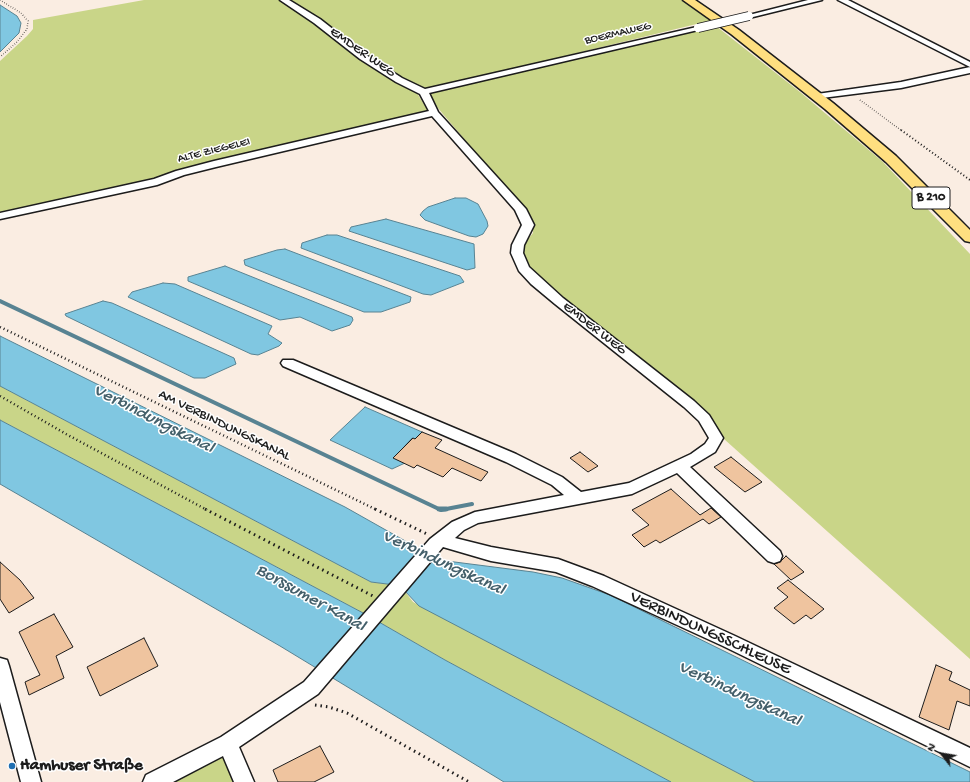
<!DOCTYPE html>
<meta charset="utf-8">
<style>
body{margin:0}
#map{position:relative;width:970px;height:782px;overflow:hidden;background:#faede2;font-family:"Gochi Hand",sans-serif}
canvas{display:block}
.north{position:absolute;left:922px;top:734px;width:40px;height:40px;-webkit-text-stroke:3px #fff;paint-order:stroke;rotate:301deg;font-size:11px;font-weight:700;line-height:16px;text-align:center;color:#1c1c1c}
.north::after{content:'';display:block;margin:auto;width:14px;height:18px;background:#1c1c1c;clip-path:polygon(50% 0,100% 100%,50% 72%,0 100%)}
</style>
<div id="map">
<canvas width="970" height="782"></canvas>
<div class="north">N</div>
</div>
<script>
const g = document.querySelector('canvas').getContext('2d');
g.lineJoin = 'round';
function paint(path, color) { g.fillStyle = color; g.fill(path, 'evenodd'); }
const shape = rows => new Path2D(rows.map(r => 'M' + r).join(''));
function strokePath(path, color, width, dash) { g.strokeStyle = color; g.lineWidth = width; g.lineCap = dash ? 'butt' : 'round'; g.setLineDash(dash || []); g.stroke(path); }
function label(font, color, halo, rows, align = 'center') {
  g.font = font + ' "Gochi Hand",sans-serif'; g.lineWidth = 3; g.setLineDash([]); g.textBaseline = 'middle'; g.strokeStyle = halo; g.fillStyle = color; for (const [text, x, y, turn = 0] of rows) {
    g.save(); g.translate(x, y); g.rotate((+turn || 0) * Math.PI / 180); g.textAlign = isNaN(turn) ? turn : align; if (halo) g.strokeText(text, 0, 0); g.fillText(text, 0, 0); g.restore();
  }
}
const green = shape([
 [144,0,280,0,314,22,359,58,417,93,428,111,180,170,154,180,0,214,0,61,27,36,33,29,33,20],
 [288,0,681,0,713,20,425,90,365,57,302,8],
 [716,26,800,92,883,162,970,254,970,659,724,439,711,418,528,268,523,256,524,244,533,233,532,219,426,94],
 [0,386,371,582,395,585,403,589,413,602,755,782,671,782,445,660,365,614,0,420],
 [228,743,244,782,165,782]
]);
const water = shape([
 [0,5,17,16,21,23,19,33,0,52,0,5],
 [455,198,466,198,478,204,487,221,488,226,483,234,476,237,469,236,425,220,420,215,423,211,428,207,455,198],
 [386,219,474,244,475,268,467,270,349,231,351,227,386,219],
 [327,235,337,235,460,276,464,282,431,295,423,294,301,248,302,243,327,235],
 [285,249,411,297,410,302,381,312,364,312,245,265,244,260,277,250,285,249],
 [225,266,352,317,353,320,350,325,332,331,300,317,280,320,188,281,188,277,225,266],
 [163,283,175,284,272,326,268,334,282,343,279,346,258,355,251,354,128,297,132,292,163,283],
 [103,301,112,303,234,358,236,364,205,378,194,378,66,316,65,314,103,301],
 [0,336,345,507,439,560,533,572,562,578,610,595,970,772,970,782,755,782,419,606,403,589,395,585,371,582,0,386,0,336],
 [365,407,422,432,415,439,412,438,394,458,405,463,392,469,330,440,365,407],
 [0,420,365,614,445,660,671,782,504,782,280,646,0,484,0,420]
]);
const streamFar1 = shape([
 [0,301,441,510],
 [441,510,472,504]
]);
const stream = shape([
 [439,509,446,509]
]);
const building = shape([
 [422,432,442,440,435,448,488,472,481,481,452,468,443,477,417,465,414,468,393,458,413,438,415,439,422,432],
 [580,452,598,466,588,472,570,458,580,452],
 [731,457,762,482,745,492,714,467,731,457],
 [671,489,700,515,711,508,721,517,709,524,703,519,660,543,656,540,644,547,632,535,649,525,632,510,671,489],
 [786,556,804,572,791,580,774,564,780,562,786,556],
 [0,562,20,580,34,598,9,613,0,599,0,562],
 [788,580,824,609,811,619,806,615,794,624,774,608,788,597,777,588,788,580],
 [54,614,73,647,56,656,64,678,29,695,25,682,40,675,19,632,54,614],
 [144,638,158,666,100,696,87,667,144,638],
 [936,665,952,672,949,680,970,690,970,706,957,701,949,730,919,717,936,665],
 [320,746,334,772,314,782,278,782,273,770,320,746]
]);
const pathFar3 = shape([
 [0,0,21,13,28,21,27,29,17,42,0,57],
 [860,100,902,131]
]);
const pathFar2 = shape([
 [901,130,970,180]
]);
const pathFar1 = shape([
 [0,327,377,510],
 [0,396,66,434,207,510]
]);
const path = shape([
 [205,509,373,596],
 [375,509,427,534],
 [315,705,329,707,347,713,469,782]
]);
const minor = shape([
 [280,0,289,0,320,19,366,55,402,78,425,89,701,26,702,28,698,30,429,93,438,112,526,209,534,225,524,245,523,253,529,267,563,298,694,401,709,415,723,438,715,452,690,467,780,551,782,556,780,561,774,563,768,561,677,473,632,494,478,523,464,530,455,538,491,547,558,559,604,576,735,636,970,748,970,767,723,646,592,586,556,572,491,561,443,547,318,694,239,747,254,782,234,782,223,756,173,782,143,782,146,775,221,737,304,682,430,539,452,522,475,512,564,495,552,485,506,462,283,366,281,363,283,360,293,360,516,454,562,477,581,492,629,483,691,454,705,444,709,438,699,421,684,407,555,304,531,284,519,271,511,253,512,245,522,225,515,210,432,116,216,167,184,175,157,185,0,219,0,213,154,179,176,171,214,161,429,111,420,94,396,82,360,59,314,23,280,0],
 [808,0,822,0,749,18,745,16,808,0],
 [838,0,848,0,970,62,970,73,901,88,814,99,812,97,817,94,901,82,970,67,838,0],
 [0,658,7,660,9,666,41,782,21,782,0,702,0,658]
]);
const major = shape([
 [683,0,695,0,739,30,833,103,896,156,970,230,970,242,965,241,886,162,825,109,731,34,683,0]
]);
const minorBridge = shape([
 [698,28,749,16]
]);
const markers = [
 [12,766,4,"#1f6fb2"]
];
const farStreetnames = [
 ["BOERMAWEG",618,34,-13],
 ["ALTE ZIEGELEI",214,151,-14]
];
const shields = [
 [931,198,38]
];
const shieldNames = [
 ["B 210",931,198]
];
const streetNames = [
 ["EMDER WEG",362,53,35],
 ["EMDER WEG",594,329,38],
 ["AM VERBINDUNGSKANAL",224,426,26]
];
const nearStreetnames = [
 ["VERBINDUNGSSCHLEUSE",710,634,25]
];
const nearPoinames = [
 ["Hamhuser Straße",20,766]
];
const nearWaternames = [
 ["Verbindungskanal",153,420,27],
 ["Verbindungskanal",443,564,25],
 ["Borssumer Kanal",310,599,29],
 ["Verbindungskanal",739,695,25]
];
paint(green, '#c9d588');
paint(water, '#80c7e1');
strokePath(water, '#588392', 1);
strokePath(streamFar1, '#588392', 4);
strokePath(stream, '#588392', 5);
paint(building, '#efc49f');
strokePath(building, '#1c1c1c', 1);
strokePath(minor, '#1c1c1c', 3);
strokePath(major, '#1c1c1c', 3);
strokePath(pathFar3, '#1c1c1c', 1.5, [0.5, 2]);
strokePath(pathFar2, '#1c1c1c', 2, [1, 2.5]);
strokePath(pathFar1, '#1c1c1c', 2.5, [1, 3]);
strokePath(path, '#1c1c1c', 3, [1.5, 4]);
paint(minor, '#fff');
paint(major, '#ffdf80');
strokePath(minorBridge, '#1c1c1c', 10, []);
strokePath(minorBridge, '#fff', 8);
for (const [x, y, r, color] of markers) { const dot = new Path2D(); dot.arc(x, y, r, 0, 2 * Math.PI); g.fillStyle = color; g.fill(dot); strokePath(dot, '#fff', 1.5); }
label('12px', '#1c1c1c', '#fff', farStreetnames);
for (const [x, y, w] of shields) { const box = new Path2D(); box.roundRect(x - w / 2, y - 11, w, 22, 3); g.fillStyle = '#fff'; g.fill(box); strokePath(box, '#1c1c1c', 1); }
label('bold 13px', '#1c1c1c', null, shieldNames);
label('14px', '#1c1c1c', '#fff', streetNames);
label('17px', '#1c1c1c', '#fff', nearStreetnames);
label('bold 17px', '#1c1c1c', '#fff', nearPoinames, 'left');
label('italic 18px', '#44606b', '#fff', nearWaternames);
</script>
